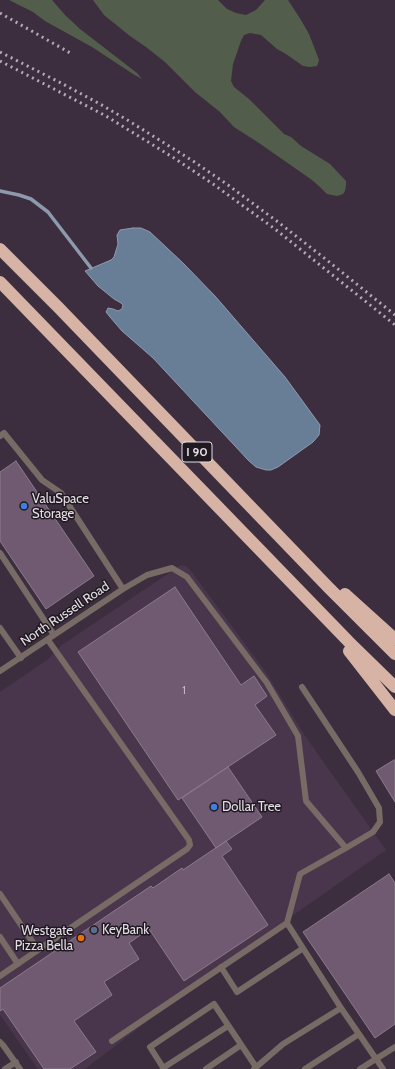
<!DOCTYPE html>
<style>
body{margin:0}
canvas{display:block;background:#3c2e3e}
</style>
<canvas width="395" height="1069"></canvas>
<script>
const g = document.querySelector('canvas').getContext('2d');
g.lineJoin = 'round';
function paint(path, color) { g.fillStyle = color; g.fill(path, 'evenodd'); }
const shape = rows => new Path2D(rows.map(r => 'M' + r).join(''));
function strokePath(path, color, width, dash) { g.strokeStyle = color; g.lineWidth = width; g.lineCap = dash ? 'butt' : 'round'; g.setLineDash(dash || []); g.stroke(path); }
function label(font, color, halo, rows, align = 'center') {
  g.font = font + ' Cabin,sans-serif'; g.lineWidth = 3; g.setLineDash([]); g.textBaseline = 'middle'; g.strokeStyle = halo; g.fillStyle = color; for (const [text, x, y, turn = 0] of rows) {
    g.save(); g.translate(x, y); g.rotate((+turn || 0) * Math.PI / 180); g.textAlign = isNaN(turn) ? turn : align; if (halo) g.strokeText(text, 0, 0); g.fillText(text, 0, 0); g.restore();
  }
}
const built = shape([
 [181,565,187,567,191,571,265,671,305,736,386,850,205,977,85,1069,38,1069,0,1015,0,692,47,660,62,645]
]);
const green = shape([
 [9,0,52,0,65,15,80,29,137,73,142,79,133,74,92,47,45,21,33,12],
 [93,0,218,0,227,9,236,13,246,15,256,10,265,0,288,0,301,20,309,34,319,60,317,66,310,67,303,66,286,54,277,49,261,35,250,33,244,35,241,41,233,64,231,81,234,87,249,99,284,134,291,137,301,146,330,164,346,181,346,185,345,191,343,194,337,196,327,194,320,187,312,180,259,143,234,127,220,112,195,92,165,62,146,47,130,36,104,15]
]);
const water = shape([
 [133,228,141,228,150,232,183,263,215,296,285,377,320,425,319,435,313,442,278,467,271,470,266,470,256,467,249,461,153,358,122,331,110,317,106,312,108,308,113,309,118,311,122,309,123,305,121,303,114,299,98,286,85,271,111,260,114,257,118,244,117,235,120,230,133,228]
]);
const stream = shape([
 [0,191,19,195,31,199,48,212,91,268]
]);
const building = shape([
 [16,461,94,576,46,609,0,541,0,472,16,461],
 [175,587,241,685,254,676,267,696,255,705,276,735,178,800,78,652,175,587],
 [394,760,395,762,395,802,376,771,394,760],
 [228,767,262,817,216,848,182,798,228,767],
 [226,841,232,849,222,856,268,925,184,981,149,929,129,943,139,959,104,982,112,995,74,1021,96,1052,70,1069,44,1069,3,1009,0,1011,0,988,151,886,153,888,182,868,183,870,226,841],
 [389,874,395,883,395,1024,375,1038,303,932,389,874]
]);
const lane = shape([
 [0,436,4,433,42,480,61,493,123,589],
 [0,553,54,635],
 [0,628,21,658],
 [0,671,123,589,147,575,172,568,187,577,267,683,298,736,306,801,346,848,300,874,287,923,341,1008],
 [302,687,358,772,379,808,380,822,373,832,346,848],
 [0,894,38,950,187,849,190,845,189,840,48,640],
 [0,937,18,964],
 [221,967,237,992,302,949],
 [0,976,38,950],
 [112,1041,287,923],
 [0,1042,3,1045,20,1069],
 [163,1068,228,1026],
 [5,1069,16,1062],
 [164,1069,150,1047,214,1004,256,1067],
 [206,1069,241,1045],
 [254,1069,283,1044,341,1008,383,1069],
 [305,1069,359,1034],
 [360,1069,395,1047]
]);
const highway = shape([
 [0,249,58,307,329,588,395,654],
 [0,282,349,642,395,687],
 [345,594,395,639],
 [349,651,395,710]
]);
const rail = shape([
 [0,13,72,54],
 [0,52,61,83,100,104,129,121,193,161,228,185,278,222,328,261,395,315],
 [0,61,81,103,106,116,174,158,213,184,275,229,395,325]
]);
const markers = [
 [24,506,4,"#3f7fe0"],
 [214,807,4,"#3f7fe0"],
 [94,930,4,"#5c6f8a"],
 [81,938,4,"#e8710a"]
];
const numberNames = [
 ["1",184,691]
];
const shields = [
 [197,452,30]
];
const shieldNames = [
 ["I 90",197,452]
];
const poiNames = [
 ["ValuSpace",32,499],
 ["Storage",32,514],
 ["Dollar Tree",222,807],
 ["KeyBank",102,930],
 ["Westgate",73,931,"right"],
 ["Pizza Bella",73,946,"right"]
];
const streetNames = [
 ["North Russell Road",65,614,-34]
];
paint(built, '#49364c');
paint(green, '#525e4b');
paint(water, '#687e96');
strokePath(water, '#8d9aae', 1);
strokePath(stream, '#8d9aae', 3.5);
paint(building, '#6f5a72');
strokePath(building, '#8a7a8c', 1);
strokePath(lane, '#786a64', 6);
strokePath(highway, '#d6b3a5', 12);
strokePath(rail, '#b4aab6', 3, [2, 4]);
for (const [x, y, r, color] of markers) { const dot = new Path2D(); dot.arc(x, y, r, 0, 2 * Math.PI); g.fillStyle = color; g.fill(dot); strokePath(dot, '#1f1920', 1.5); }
label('11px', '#c7bcc9', null, numberNames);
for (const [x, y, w] of shields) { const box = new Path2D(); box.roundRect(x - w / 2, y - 10, w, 20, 3); g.fillStyle = '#1f1920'; g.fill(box); strokePath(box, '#e4dce6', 1); }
label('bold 12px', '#e4dce6', null, shieldNames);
label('13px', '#e4dce6', '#1f1920', poiNames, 'left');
label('13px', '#e4dce6', '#1f1920', streetNames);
</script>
